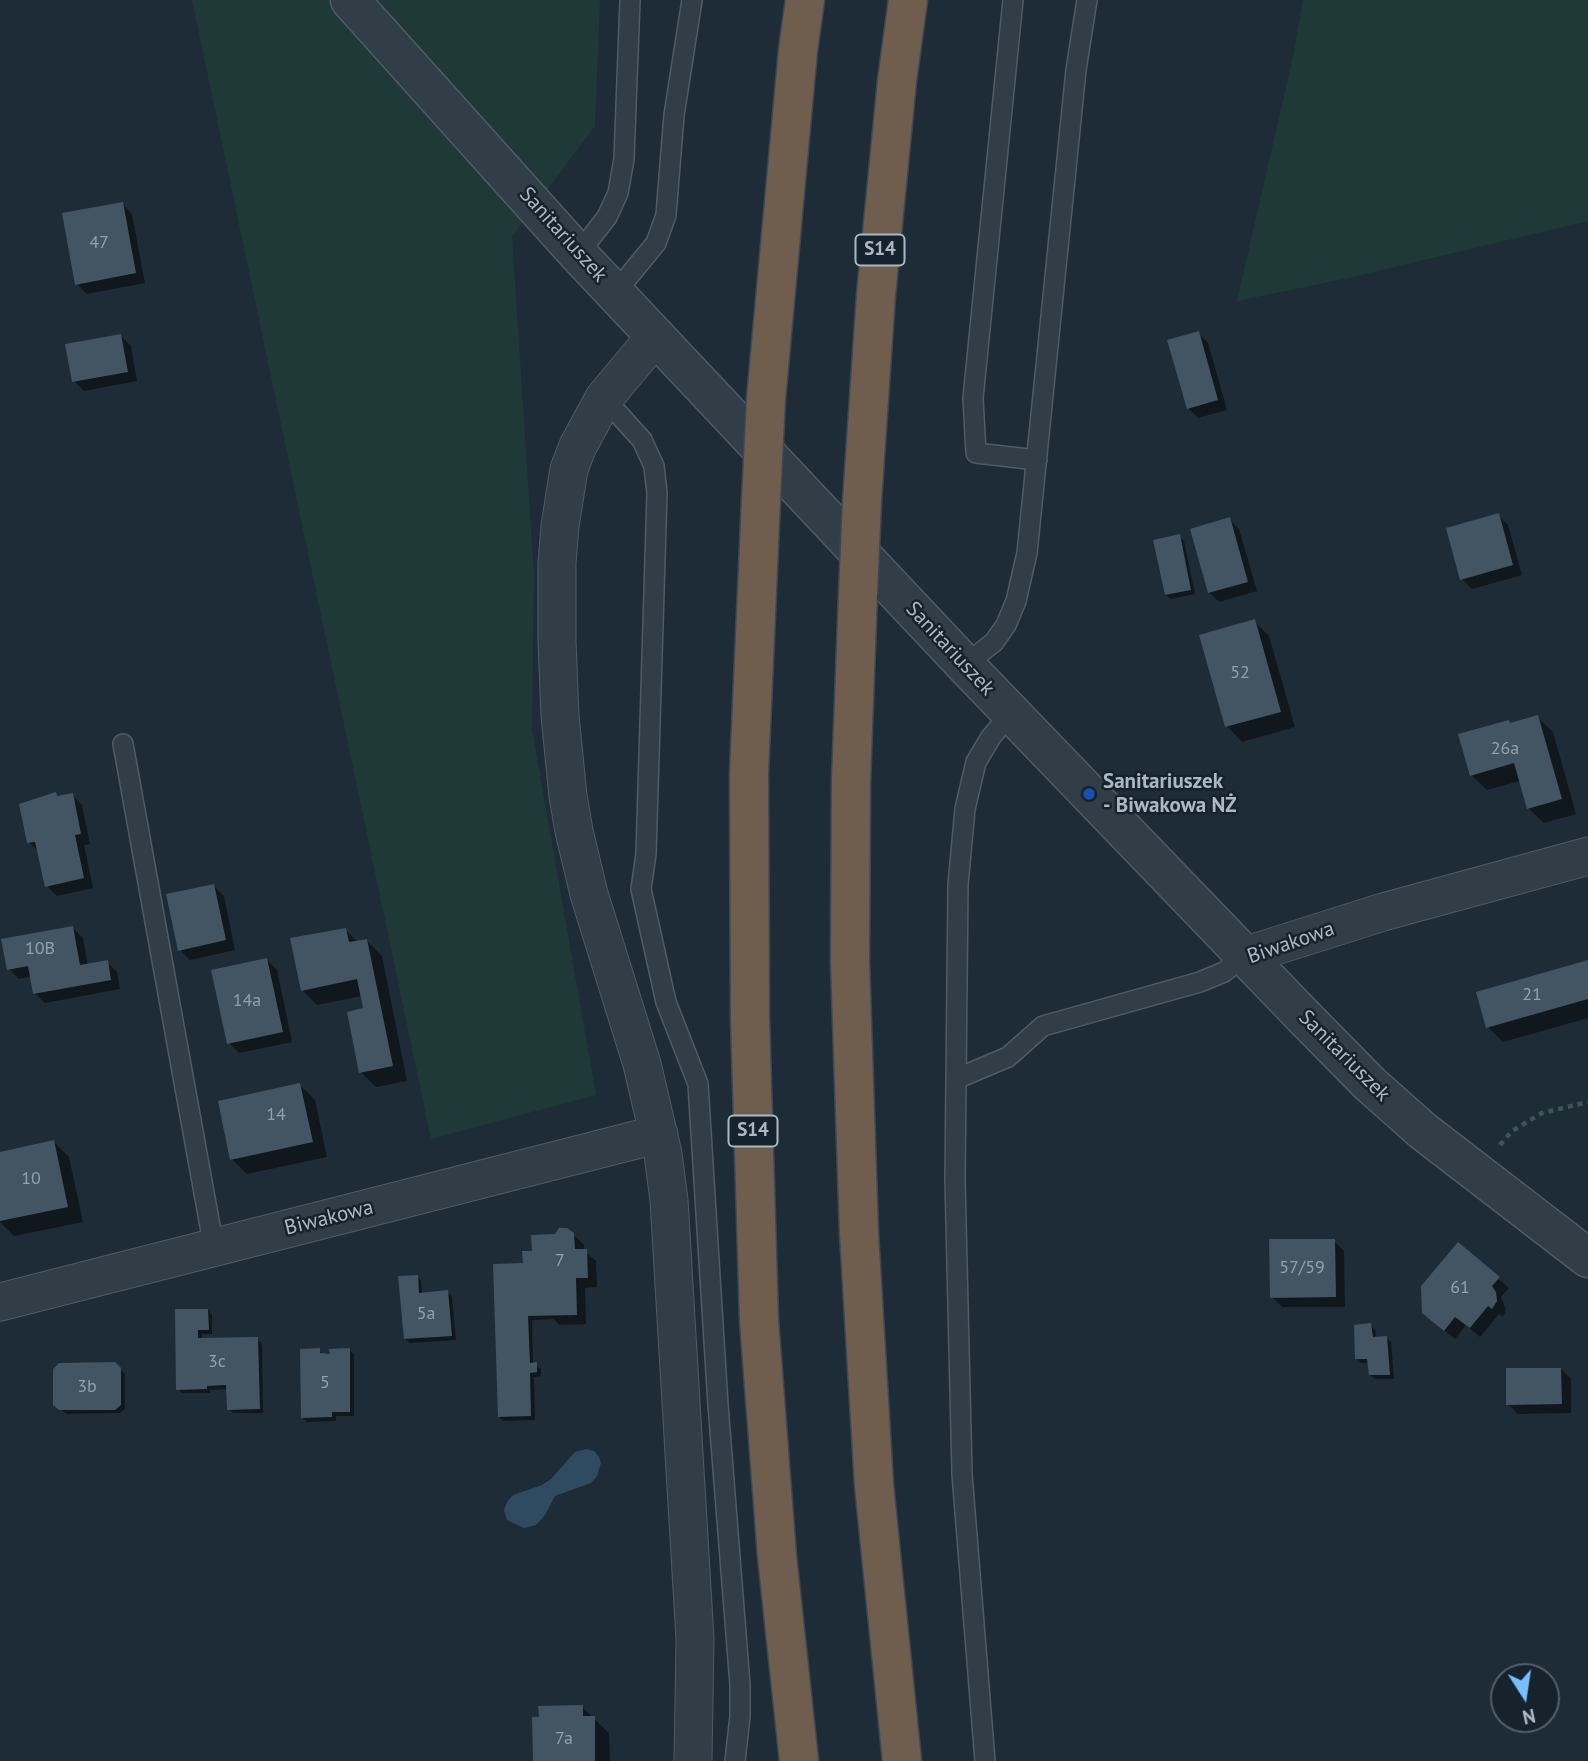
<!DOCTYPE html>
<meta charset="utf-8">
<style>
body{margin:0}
#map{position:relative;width:1588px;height:1761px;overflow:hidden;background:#1e2c38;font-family:"PT Sans",sans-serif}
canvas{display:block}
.north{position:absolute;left:1490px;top:1663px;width:70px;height:70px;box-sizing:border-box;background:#17232c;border:2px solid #525f6a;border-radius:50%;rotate:168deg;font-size:19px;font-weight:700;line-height:28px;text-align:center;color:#abb9c6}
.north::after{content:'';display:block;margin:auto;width:24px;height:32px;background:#76beff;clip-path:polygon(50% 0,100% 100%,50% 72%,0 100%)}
</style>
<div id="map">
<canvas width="1588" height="1761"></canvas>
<div class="north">N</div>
</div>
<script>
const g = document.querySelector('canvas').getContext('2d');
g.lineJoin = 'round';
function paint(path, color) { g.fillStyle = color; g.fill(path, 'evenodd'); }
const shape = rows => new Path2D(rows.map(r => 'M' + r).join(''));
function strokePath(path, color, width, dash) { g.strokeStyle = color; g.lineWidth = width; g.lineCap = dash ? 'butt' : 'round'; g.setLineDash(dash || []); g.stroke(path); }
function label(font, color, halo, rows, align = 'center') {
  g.font = font + ' "PT Sans",sans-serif'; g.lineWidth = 5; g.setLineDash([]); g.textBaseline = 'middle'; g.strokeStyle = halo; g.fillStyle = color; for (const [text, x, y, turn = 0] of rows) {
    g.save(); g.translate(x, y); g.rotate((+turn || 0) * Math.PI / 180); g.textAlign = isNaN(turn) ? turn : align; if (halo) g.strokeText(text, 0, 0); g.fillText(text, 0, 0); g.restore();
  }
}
const green = shape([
 [192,0,600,0,595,126,512,237,534,574,532,729,596,1095,431,1139],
 [1303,0,1588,0,1588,221,1344,279,1237,301,1294,52]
]);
const water = shape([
 [587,1449,594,1451,599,1457,601,1463,597,1476,591,1483,555,1496,545,1515,536,1525,524,1528,507,1520,504,1510,507,1502,513,1495,542,1485,551,1479,575,1452]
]);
const shadow = shape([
 [122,204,132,214,145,283,87,294,77,284],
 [1198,333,1208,343,1227,410,1198,418,1188,408],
 [121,336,131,346,137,381,84,391,74,381],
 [1498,515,1508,525,1522,575,1472,589,1462,579],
 [1229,519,1239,529,1257,591,1219,602,1209,592],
 [1179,536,1184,541,1195,594,1171,599,1166,595],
 [1254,621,1269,636,1295,727,1242,742,1227,726,1201,636],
 [1537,717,1553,732,1576,814,1544,823,1528,808,1520,781,1487,790,1471,775,1511,724],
 [72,795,82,805,90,844,84,845,93,888,57,896,47,886,40,853,29,842,58,798],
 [214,886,224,896,235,950,190,960,180,950],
 [73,928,83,938,88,966,107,962,117,972,120,989,45,1003,35,993,32,976,19,979,9,969],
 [345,930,358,942,367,941,382,956,407,1081,376,1087,361,1072,365,1009,362,996,317,1005,302,990],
 [267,960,277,970,292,1042,239,1053,229,1043],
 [1588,962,1588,1018,1503,1042,1488,1027],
 [300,1085,315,1100,327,1157,247,1174,232,1159],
 [54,1142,69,1157,83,1222,14,1236,0,1222,0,1153],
 [574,1235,584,1245,584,1251,596,1261,597,1287,585,1288,586,1324,559,1325,554,1319,532,1320,533,1364,541,1369,541,1376,534,1377,535,1420,504,1421,499,1417,524,1264,534,1253],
 [1334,1241,1344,1251,1345,1307,1282,1307,1272,1297],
 [1458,1244,1509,1288,1501,1297,1506,1310,1503,1317,1499,1314,1480,1337,1466,1325,1455,1339,1423,1313],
 [417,1276,421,1281,422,1294,447,1292,452,1297,456,1340,410,1343,405,1339],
 [208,1310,212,1315,212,1334,202,1334,202,1340,257,1339,262,1344,263,1413,233,1413,229,1409,228,1389,210,1390,210,1393,182,1393,178,1389,176,1311],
 [1370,1325,1375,1330,1376,1338,1386,1337,1391,1342,1394,1379,1375,1379,1370,1375,1369,1363,1361,1363,1357,1358],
 [319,1350,324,1355,349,1350,354,1354,354,1416,336,1416,336,1421,307,1422,302,1417],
 [114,1364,125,1374,125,1409,120,1413,66,1414,55,1404],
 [1561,1369,1571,1379,1571,1413,1518,1414,1508,1404],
 [582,1707,609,1733,610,1761,534,1761]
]);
const building = shape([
 [123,202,136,273,75,285,62,213],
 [1199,331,1218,400,1187,409,1167,340],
 [121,334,128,372,72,382,65,344],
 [1499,513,1513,565,1460,580,1446,528],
 [1230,517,1248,582,1208,593,1190,529],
 [1180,534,1191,590,1165,595,1153,540],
 [1255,619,1281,712,1225,727,1199,635],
 [1538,715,1562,799,1527,809,1514,763,1470,776,1458,734,1509,720,1510,723],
 [56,792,57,796,73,793,81,834,75,835,84,878,45,887,35,842,27,843,19,804],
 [214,884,226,940,178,951,166,894],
 [73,926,80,965,108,960,111,980,33,994,28,966,7,970,1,939],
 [346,928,349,942,367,939,393,1066,359,1073,347,1012,363,1008,357,979,301,991,290,938],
 [267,958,283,1032,227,1044,211,970],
 [1588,960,1588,999,1486,1028,1476,992],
 [300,1083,313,1142,230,1160,218,1101],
 [54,1140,68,1207,0,1221,0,1152],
 [559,1228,567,1228,574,1233,575,1249,587,1249,588,1278,576,1278,577,1315,528,1316,530,1363,537,1362,537,1372,530,1373,531,1416,498,1417,493,1264,523,1263,522,1251,532,1251,531,1235,555,1234],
 [1269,1239,1335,1239,1336,1297,1270,1298],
 [1458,1242,1500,1277,1492,1286,1496,1292,1497,1301,1492,1309,1488,1306,1470,1328,1455,1317,1444,1331,1422,1313,1421,1286],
 [418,1275,419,1293,448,1290,452,1336,404,1339,398,1276],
 [175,1309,208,1309,209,1330,198,1330,198,1338,258,1337,260,1409,227,1410,226,1385,207,1386,207,1389,176,1390],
 [1371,1323,1373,1337,1387,1336,1390,1375,1369,1375,1367,1359,1355,1359,1354,1325],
 [320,1348,320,1353,330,1354,329,1349,350,1348,350,1412,332,1412,332,1417,301,1418,300,1349],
 [115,1362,121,1368,121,1405,115,1410,59,1410,53,1405,53,1369,59,1363],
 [1506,1368,1561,1368,1562,1404,1506,1405],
 [583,1705,583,1716,595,1716,595,1761,533,1761,532,1717,539,1717,538,1706]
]);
const path = shape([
 [1500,1145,1512,1131,1542,1113,1588,1102]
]);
const service = shape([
 [1013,0,973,398,976,453,1037,460],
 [578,254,607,217,618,193,624,159,630,0],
 [615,293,656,243,666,215,674,115,692,0],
 [604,398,642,440,654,466,657,493,646,854,641,889,666,1002,698,1084,718,1405,740,1685,740,1716,735,1761],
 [965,665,994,642,1006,625,1016,601,1027,553,1076,70,1087,0],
 [123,744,214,1248],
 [956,1079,1008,1057,1043,1026,1200,982,1224,972,1244,956],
 [985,1761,962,1474,955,1180,958,885,965,809,976,762,991,737,1011,713]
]);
const minor = shape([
 [656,336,604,398,578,446,569,469,560,526,557,563,557,641,560,716,568,796,574,831,589,894,642,1064,663,1154,669,1200,695,1639,693,1761],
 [1244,956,1383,912,1588,856],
 [0,1302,659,1134]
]);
const tertiary = shape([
 [350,0,578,254,965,665,1304,1017,1370,1084,1423,1131,1588,1258]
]);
const motorway = shape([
 [766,399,798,50,805,0],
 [761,500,749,773,750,1018,759,1320,777,1556,799,1761],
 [862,501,876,295,897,81,908,0],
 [858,593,851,781,850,962,859,1233,874,1485,902,1761]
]);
const motorwayBridge = shape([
 [761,500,766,399],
 [858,593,862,501]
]);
const markers = [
 [1089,794,7,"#1a4fb4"]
];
const numberNames = [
 ["47",99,243],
 ["52",1240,673],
 ["26a",1505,749],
 ["10B",40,949],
 ["21",1532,995],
 ["14a",247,1001],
 ["14",276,1115],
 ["10",31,1179],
 ["7",560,1261],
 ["57/59",1302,1268],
 ["61",1460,1288],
 ["5a",426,1314],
 ["3c",217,1362],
 ["5",325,1383],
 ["3b",87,1387],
 ["7a",564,1739]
];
const shields = [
 [880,250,49],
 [753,1131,49]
];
const shieldNames = [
 ["S14",880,250],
 ["S14",753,1131]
];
const streetNames = [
 ["Sanitariuszek",563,235,48],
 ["Sanitariuszek",950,649,47],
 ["Biwakowa",1291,943,-19],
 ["Sanitariuszek",1344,1056,45],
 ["Biwakowa",329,1218,-14]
];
const poiNames = [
 ["Sanitariuszek",1103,782],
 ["- Biwakowa NŻ",1103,806]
];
paint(green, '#1f3938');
paint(water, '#2f4b61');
paint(shadow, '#0007');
paint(building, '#435462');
strokePath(service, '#4f5c67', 22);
strokePath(minor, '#4f5c67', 39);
strokePath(tertiary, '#4f5c67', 41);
strokePath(motorway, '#3c4953', 41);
strokePath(path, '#3d5555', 4.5, [5, 5]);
strokePath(service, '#313e48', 19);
strokePath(minor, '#313e48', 37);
strokePath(tertiary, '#313e48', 38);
strokePath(motorway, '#6f5d4d', 38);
strokePath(motorwayBridge, '#3c4953', 41, []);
strokePath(motorwayBridge, '#6f5d4d', 38);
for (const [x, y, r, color] of markers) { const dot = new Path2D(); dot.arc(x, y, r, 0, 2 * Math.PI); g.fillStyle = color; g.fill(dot); strokePath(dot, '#17232c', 2.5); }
label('18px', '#91a0ad', null, numberNames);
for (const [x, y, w] of shields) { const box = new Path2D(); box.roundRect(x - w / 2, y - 15.5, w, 31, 5); g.fillStyle = '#17232c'; g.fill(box); strokePath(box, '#abb9c6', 2); }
label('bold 19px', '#abb9c6', null, shieldNames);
label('21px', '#abb9c6', '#17232c', streetNames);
label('bold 21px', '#abb9c6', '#17232c', poiNames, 'left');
</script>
